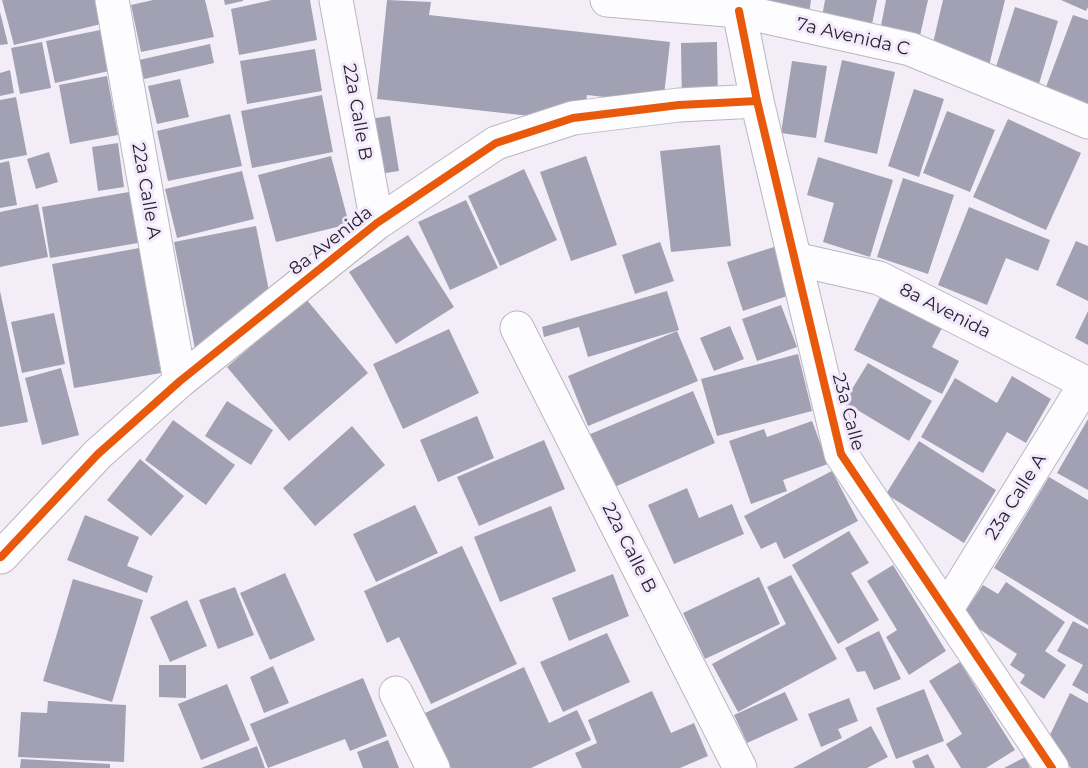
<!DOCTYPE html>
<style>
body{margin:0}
canvas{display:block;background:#f3edf8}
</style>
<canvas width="1088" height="768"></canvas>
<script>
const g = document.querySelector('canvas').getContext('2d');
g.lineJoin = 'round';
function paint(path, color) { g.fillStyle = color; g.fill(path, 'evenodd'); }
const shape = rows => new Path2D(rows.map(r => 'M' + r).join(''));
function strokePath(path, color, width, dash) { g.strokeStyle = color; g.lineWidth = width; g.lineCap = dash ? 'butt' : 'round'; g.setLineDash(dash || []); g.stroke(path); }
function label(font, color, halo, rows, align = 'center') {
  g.font = font + ' Montserrat,sans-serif'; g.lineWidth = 6; g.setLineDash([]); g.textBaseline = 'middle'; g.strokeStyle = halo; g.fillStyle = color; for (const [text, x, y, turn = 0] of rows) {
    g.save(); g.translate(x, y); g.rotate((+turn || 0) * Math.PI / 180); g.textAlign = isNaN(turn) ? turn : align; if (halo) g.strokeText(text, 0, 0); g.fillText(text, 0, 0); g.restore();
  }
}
const building = shape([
 [2,0,95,0,101,24,14,45],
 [153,0,205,0,214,37,141,52,131,5],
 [224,0,243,0,243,1,225,5],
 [272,0,310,0,317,40,239,55,231,9],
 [387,0,431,2,429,15,670,42,663,104,587,95,584,122,377,99],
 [763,0,811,0,809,14],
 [825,0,877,0,869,39,820,28],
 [886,0,928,0,917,49,878,41],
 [943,0,1005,0,988,70,930,56],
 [1061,0,1088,0,1088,7,1086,11],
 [1015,7,1058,21,1038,87,994,73],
 [0,12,8,44,0,45],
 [1073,15,1088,20,1088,111,1043,95],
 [100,30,109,71,55,83,46,41],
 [42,42,51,88,20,94,11,48],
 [717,42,718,106,682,106,681,43],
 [210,44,214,63,144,79,139,60],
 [315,49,322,91,247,104,240,61],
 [842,60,895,72,877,154,824,142],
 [792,61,827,66,816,138,781,133],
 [10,70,14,93,0,96,0,73],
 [107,76,118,135,70,144,59,85],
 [180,79,189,117,157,124,148,86],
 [914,89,944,99,919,177,888,166],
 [322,95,333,152,252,168,241,111],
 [16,97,27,155,0,160,0,100],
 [947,111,995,130,970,192,923,173],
 [230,114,242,166,168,181,157,131],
 [390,116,399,171,379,174,369,119],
 [1008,119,1081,153,1046,230,973,197],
 [118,143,124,187,98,191,92,147],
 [720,145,731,246,671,252,660,151],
 [49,152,58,182,36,189,27,159],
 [331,156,349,224,276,242,258,175],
 [586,156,617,245,571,261,540,172],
 [818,157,893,180,870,257,823,242,834,203,807,195],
 [9,161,17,205,0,208,0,163],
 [524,169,557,240,500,266,468,196],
 [242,171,254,219,177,238,165,189],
 [903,178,954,195,928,274,877,257],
 [129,192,138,243,50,258,42,207],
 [466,200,498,268,450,290,418,222],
 [38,204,48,257,0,267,0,212],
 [969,207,1050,240,1038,271,1006,258,987,305,938,285],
 [256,226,270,296,195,349,174,242],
 [408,235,454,307,396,344,349,272],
 [1076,241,1088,246,1088,301,1056,285],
 [660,242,674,281,635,294,622,255],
 [774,247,790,295,743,311,727,262],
 [139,248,161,373,74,388,52,264],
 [0,291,28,422,0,427],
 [667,291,679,330,588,357,579,327,544,337,542,327],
 [882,293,944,324,932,347,959,361,942,394,854,350],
 [306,299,368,373,289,441,227,367],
 [781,305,797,347,757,361,742,319],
 [1088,311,1088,345,1075,338],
 [54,313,65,364,22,373,11,322],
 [730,326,744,359,714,371,700,338],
 [449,329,479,393,403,429,373,364],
 [677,331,698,381,588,426,568,376],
 [798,354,812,411,717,436,701,379],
 [868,363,932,401,909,441,844,402],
 [61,368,79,435,42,445,25,378],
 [1012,376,1051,399,1026,443,1007,432,983,473,921,437,955,378,997,403],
 [693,391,715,443,610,489,588,435],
 [227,401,273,430,251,465,205,436],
 [477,416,494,458,438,482,420,440],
 [1088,419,1088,490,1057,473],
 [173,420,235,465,206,505,145,460],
 [812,421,828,464,783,480,787,491,751,504,729,441,764,429,767,437],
 [352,426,385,465,315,526,283,488],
 [544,440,565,489,479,526,457,477],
 [919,441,996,490,964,543,886,494],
 [140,459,184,496,151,536,107,500],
 [832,471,858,521,784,559,776,542,761,549,744,516],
 [1049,477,1088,500,1088,625,994,568],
 [687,488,699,518,732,504,744,534,674,564,648,505],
 [415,505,438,553,376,582,353,534],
 [551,506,576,571,500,602,474,537],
 [85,515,139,537,127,566,153,576,147,593,67,560],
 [849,531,869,563,851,573,879,620,838,644,792,565],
 [462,546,517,664,431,704,399,637,387,643,364,591],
 [893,565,946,651,909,675,886,637,897,630,867,581],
 [285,573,315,640,270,660,240,593],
 [613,574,629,616,569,641,552,598],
 [791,575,837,659,738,712,712,664,786,624,767,587],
 [759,577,780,624,705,659,683,613],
 [73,579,143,600,112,702,43,681],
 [1006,582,1065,622,1045,651,1066,665,1044,699,1020,683,1025,675,1010,665,1017,654,961,617,983,585,998,594],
 [235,587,254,635,218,649,199,600],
 [187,600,207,646,170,662,150,617],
 [1073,621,1088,629,1088,694,1072,685,1083,665,1057,651],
 [879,631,901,679,874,690,865,671,857,672,845,648],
 [607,633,630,682,563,712,540,662],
 [960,662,1015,750,986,768,961,768,946,744,962,734,929,681],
 [159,665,186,665,186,698,159,697],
 [273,666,289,703,264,713,250,677],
 [524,667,549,723,577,710,591,740,531,768,451,768,425,713],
 [363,678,387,736,350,751,345,739,268,768,250,724],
 [227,684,250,740,201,760,178,704],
 [924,689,944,741,896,759,876,708],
 [652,691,671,733,694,723,708,756,680,768,582,768,575,753,597,743,588,720],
 [785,692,798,720,747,743,734,715],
 [1070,693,1088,703,1088,768,1071,768,1049,737],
 [849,698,858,721,838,729,842,738,821,747,808,714],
 [48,701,126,705,124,762,18,757,21,712,47,713],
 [871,726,888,757,867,768,793,768],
 [388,740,399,768,363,768,357,752],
 [257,746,265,768,201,768],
 [928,754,935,768,915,768,912,761],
 [1025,757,1030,768,1004,768],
 [21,759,110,764,110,768,20,768]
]);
const minor = shape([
 [112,0,180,381],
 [336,0,377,223],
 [607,0,739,11,910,49,1088,122],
 [739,11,757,101,841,454,1052,768],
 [795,259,879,278,1088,384],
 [517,328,740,768],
 [1,557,98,454,180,381,377,223,496,143,573,118,679,105,757,101],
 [946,610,1086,383],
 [396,693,433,768]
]);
const cycleway = shape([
 [739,11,757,101,841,454,1052,768],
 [1,557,98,454,180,381,377,223,496,143,573,118,679,105,757,101]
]);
const streetNames = [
 ["7a Avenida C",853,37,13],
 ["22a Calle B",357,112,80],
 ["22a Calle A",146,191,80],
 ["8a Avenida",331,241,-38],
 ["8a Avenida",945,311,27],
 ["23a Calle",848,412,75],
 ["23a Calle A",1016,497,-58],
 ["22a Calle B",629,548,63]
];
paint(building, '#a2a1b4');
strokePath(minor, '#bbb6bf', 35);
strokePath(minor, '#fdfcfe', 33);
strokePath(cycleway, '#e8590c', 8);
label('18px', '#241f28', '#f3e9fc', streetNames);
</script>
